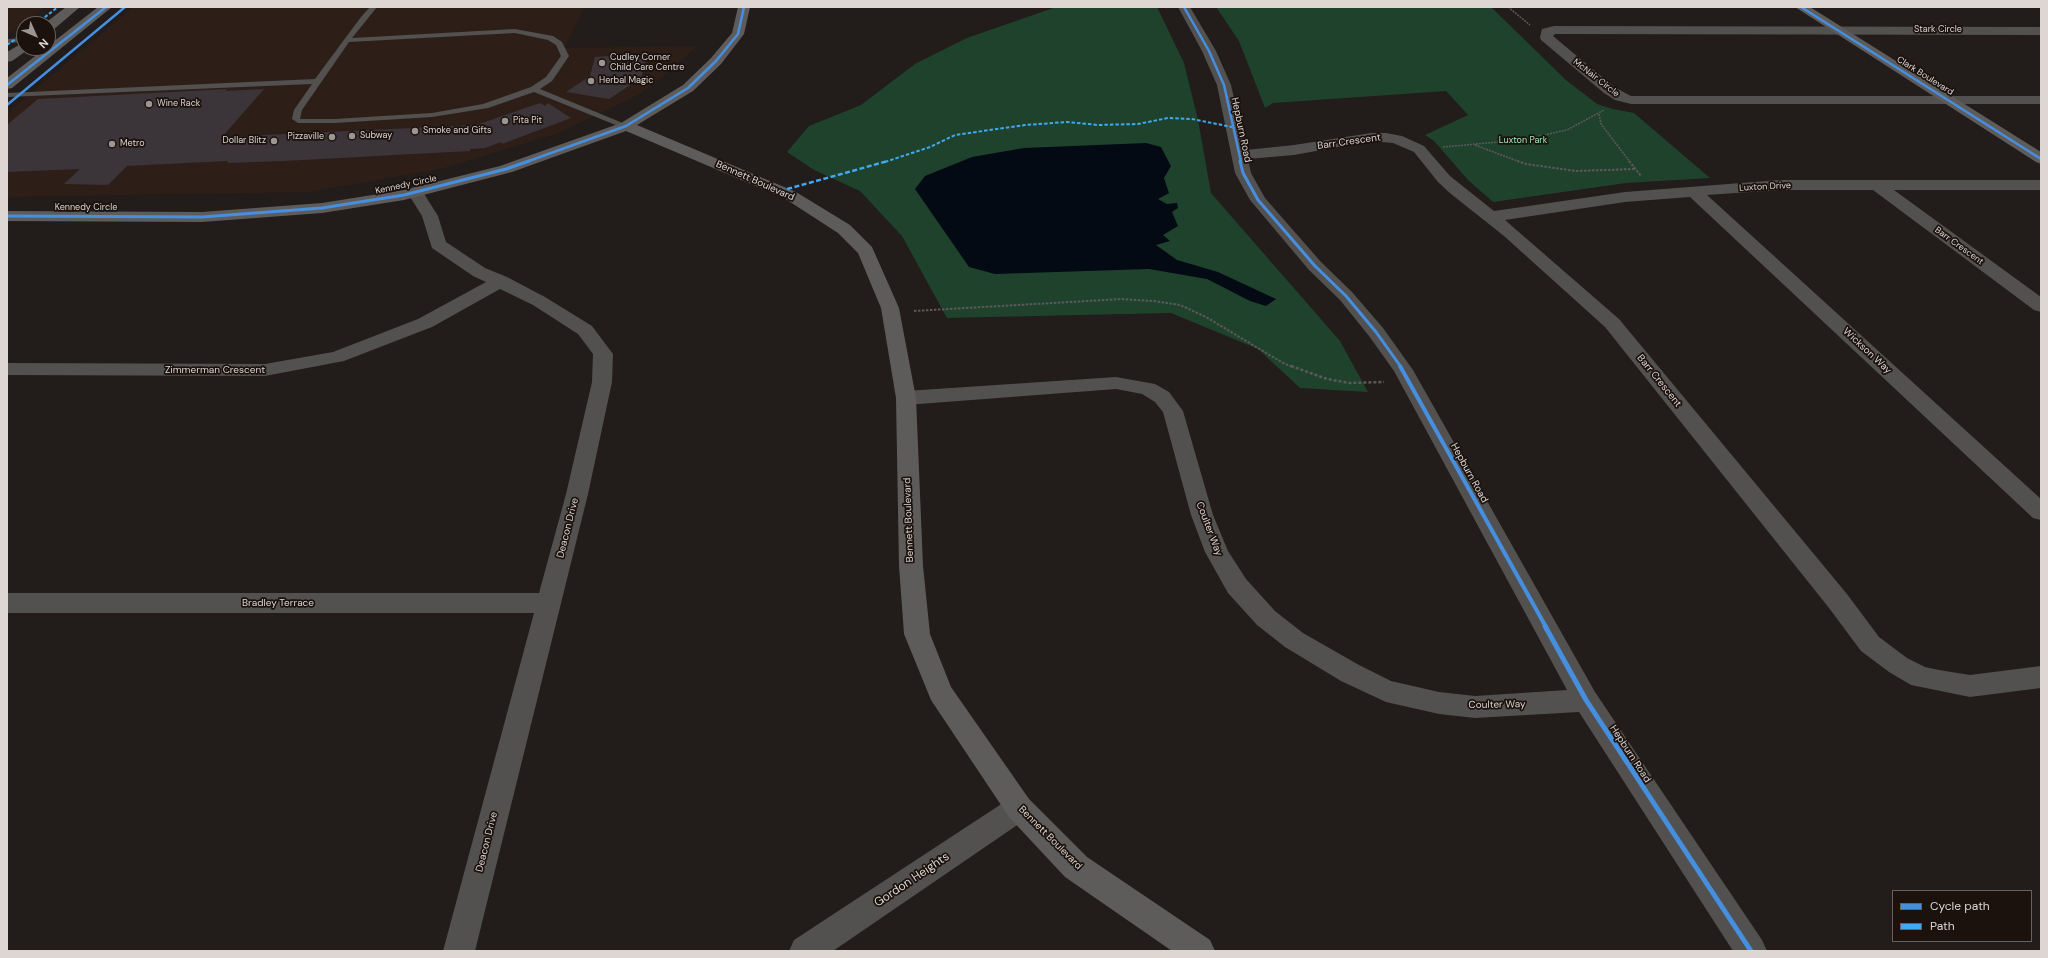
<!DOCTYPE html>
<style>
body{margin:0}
#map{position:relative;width:2048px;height:958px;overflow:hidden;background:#221c1a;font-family:"DM Sans",sans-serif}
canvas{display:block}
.frame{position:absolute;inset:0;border:8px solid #ddd6d3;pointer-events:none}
.legend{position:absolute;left:1892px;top:890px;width:140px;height:52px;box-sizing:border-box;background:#1b120d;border:1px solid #69605c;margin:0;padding:5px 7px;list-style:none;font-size:12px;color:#ddd6d3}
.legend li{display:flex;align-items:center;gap:8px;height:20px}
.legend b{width:20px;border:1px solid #69605c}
.north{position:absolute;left:16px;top:16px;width:40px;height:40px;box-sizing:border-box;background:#1b120d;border:1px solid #69605c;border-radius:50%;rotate:135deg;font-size:11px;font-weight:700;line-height:16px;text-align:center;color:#ddd6d3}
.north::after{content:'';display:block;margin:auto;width:14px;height:18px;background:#9c9592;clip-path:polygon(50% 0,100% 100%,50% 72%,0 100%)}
</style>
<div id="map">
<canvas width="2048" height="958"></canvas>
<div class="frame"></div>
<ul class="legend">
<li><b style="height:5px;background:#468fdf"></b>Cycle path</li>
<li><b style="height:5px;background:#3fa9f5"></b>Path</li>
</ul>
<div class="north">N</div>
</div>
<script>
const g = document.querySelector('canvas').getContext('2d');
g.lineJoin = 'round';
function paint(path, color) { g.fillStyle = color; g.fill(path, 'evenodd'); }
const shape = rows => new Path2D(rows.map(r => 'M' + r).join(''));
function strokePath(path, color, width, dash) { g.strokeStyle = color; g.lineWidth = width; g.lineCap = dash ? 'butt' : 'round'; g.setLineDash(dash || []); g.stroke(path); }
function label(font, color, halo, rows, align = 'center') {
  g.font = font + ' "DM Sans",sans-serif'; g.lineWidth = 3.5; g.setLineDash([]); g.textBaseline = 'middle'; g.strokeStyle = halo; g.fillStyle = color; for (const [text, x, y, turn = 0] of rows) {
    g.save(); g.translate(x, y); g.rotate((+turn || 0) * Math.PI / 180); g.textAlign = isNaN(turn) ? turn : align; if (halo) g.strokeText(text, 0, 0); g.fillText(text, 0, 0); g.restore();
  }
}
const built = shape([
 [7,7,46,7,7,35],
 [133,7,584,7,565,48,697,46,666,74,640,94,556,134,441,169,308,192,7,197,7,113]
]);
const green = shape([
 [1056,7,1157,7,1184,63,1198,120,1211,193,1340,341,1368,392,1300,388,1258,349,1171,313,947,318,902,236,860,191,814,170,787,152,809,126,861,105,915,64,967,38],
 [1216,7,1491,7,1566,80,1597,104,1613,109,1634,113,1710,178,1626,183,1493,202,1468,180,1434,141,1425,135,1468,115,1446,91,1273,103,1265,108,1239,41]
]);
const water = shape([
 [1146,143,1161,147,1171,166,1164,178,1169,193,1158,199,1167,204,1177,203,1178,208,1172,212,1178,226,1163,235,1170,241,1156,245,1177,260,1218,272,1276,299,1266,306,1250,301,1207,279,1149,269,995,274,969,267,915,189,925,176,972,157,1024,148]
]);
const building = shape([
 [649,53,641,78,609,99,566,92,590,76,595,57],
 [227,89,226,91,264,89,222,137,476,125,540,103,545,106,548,103,571,118,502,144,501,142,485,148,470,149,470,151,284,161,227,163,228,161,127,166,108,185,64,184,80,169,7,172,7,125,38,99]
]);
const pathFar2 = shape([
 [1508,7,1530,25],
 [1599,114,1601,124,1630,162],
 [1475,145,1520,162],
 [1443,147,1521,140,1567,130,1604,110]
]);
const pathFar1 = shape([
 [1517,161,1526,164,1576,171,1635,169],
 [1629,161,1641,176],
 [914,311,1122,299,1154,301,1180,305,1206,317,1283,363,1293,367]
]);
const path = shape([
 [1291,366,1327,379,1349,383,1384,382]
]);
const lane = shape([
 [370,7,377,7,352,38,515,29,553,36,562,42,569,56,552,81,540,89,630,126,623,128,534,92,488,108,432,117,335,123,298,123,292,119,294,110,312,84,7,97,7,93,315,79,361,17,370,7],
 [515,33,548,40,556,45,561,56,546,77,531,87,483,104,432,113,335,119,300,119,302,110,349,42,515,33],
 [24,38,24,42,7,43,7,39,24,38]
]);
const street = shape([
 [1178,7,1190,7,1216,51,1231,85,1246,150,1294,145,1371,133,1386,133,1402,136,1424,146,1450,176,1494,211,1625,192,1780,180,2041,180,2041,190,1894,190,2041,297,2041,312,2034,310,1873,190,1780,190,1707,195,2041,499,2041,520,2033,518,1690,197,1625,202,1505,220,1619,319,1847,594,1879,637,1907,658,1925,667,1939,670,1970,675,2041,666,2041,688,1970,697,1911,685,1889,672,1861,651,1829,608,1605,327,1504,236,1451,194,1438,182,1414,152,1393,143,1371,141,1294,155,1248,159,1251,173,1265,198,1321,262,1352,292,1383,328,1413,370,1595,692,1762,940,1767,951,1733,951,1579,712,1475,718,1439,714,1386,702,1341,681,1285,647,1257,625,1228,593,1205,552,1191,515,1163,412,1155,402,1142,394,1116,389,906,405,899,403,896,398,899,393,906,391,1116,377,1155,384,1169,392,1183,411,1213,515,1228,551,1246,579,1275,611,1303,633,1359,665,1391,681,1439,692,1475,696,1567,690,1394,371,1369,336,1340,300,1309,270,1250,200,1235,173,1217,85,1202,51,1178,7],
 [1554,26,2041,27,2041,35,1555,34,1553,36,1614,87,1631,96,2041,96,2041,104,1631,104,1615,100,1604,93,1541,40,1540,37,1542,29,1554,26],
 [415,187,421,189,438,216,446,242,485,268,507,277,545,297,592,326,613,354,612,382,588,494,475,951,443,951,534,613,7,613,7,593,539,593,566,494,592,382,593,354,578,334,533,305,500,289,432,327,344,361,265,376,7,375,7,363,265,364,333,352,418,319,486,282,473,276,432,248,422,216,407,192,409,189,415,187],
 [1019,795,1029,799,1033,808,1029,817,833,951,789,951,794,940,1009,799,1019,795]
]);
const secondary = shape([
 [66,7,80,7,53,30,48,31,48,24,44,24,66,7],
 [98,7,112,7,12,88,7,89,7,78,98,7],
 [738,7,750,7,744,34,721,64,693,91,637,125,796,192,850,225,872,247,899,308,916,398,923,566,930,634,951,687,1029,799,1087,857,1210,940,1215,951,1172,951,1065,877,1009,817,931,700,904,634,899,566,896,398,881,308,858,253,838,233,784,198,626,131,512,172,404,200,322,213,202,222,7,221,7,211,202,212,322,203,404,190,500,166,621,123,683,85,711,58,732,33,738,7],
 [1795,7,1810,7,2041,152,2041,164,2036,162,1795,7],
 [24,42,24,48,29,49,12,61,7,62,7,52,24,42]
]);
const quietFar1 = shape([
 [36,24,58,7],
 [7,45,24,33],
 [885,162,930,147,955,135,1025,125,1067,122,1098,125,1138,124,1168,118,1192,119,1232,127]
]);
const quiet = shape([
 [780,191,888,161]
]);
const cyclewayFar3 = shape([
 [1184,7,1209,51,1224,85,1241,162],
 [1801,7,2041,159],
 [7,85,106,7],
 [7,105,125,7],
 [526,162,626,126,688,88,716,61,738,34,744,7]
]);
const cyclewayFar2 = shape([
 [1240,161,1243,173,1258,200,1315,266,1346,296,1376,332,1401,367],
 [7,216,202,217,322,208,404,195,506,169,529,161]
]);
const cyclewayFar1 = shape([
 [1400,366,1546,627]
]);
const cycleway = shape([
 [1545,626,1586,700,1751,951]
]);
const markers = [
 [602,63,4,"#9c9592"],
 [591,81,4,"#9c9592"],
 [149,104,4,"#9c9592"],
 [505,121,4,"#9c9592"],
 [415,131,4,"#9c9592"],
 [352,136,4,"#9c9592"],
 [332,137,4,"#9c9592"],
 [274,141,4,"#9c9592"],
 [112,144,4,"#9c9592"]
];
const farStreetnames = [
 ["Stark Circle",1938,30],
 ["Clark Boulevard",1925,76,32],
 ["McNair Circle",1596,78,38],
 ["Kennedy Circle",406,185,-12],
 ["Luxton Drive",1765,187,-3],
 ["Kennedy Circle",86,208],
 ["Barr Crescent",1959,246,36]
];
const farPoinames = [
 ["Cudley Corner",610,58],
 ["Child Care Centre",610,68],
 ["Herbal Magic",599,81],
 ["Wine Rack",157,104],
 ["Pita Pit",513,121],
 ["Smoke and Gifts",423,131],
 ["Subway",360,136],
 ["Pizzaville",324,137,"right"],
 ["Dollar Blitz",266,141,"right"],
 ["Metro",120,144]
];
const farParknames = [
 ["Luxton Park",1523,141]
];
const streetNames = [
 ["Hepburn Road",1241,130,78],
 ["Barr Crescent",1349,142,-8],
 ["Bennett Boulevard",755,181,24],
 ["Wickson Way",1867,351,43],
 ["Zimmerman Crescent",215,370],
 ["Barr Crescent",1659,381,51],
 ["Hepburn Road",1469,473,61],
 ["Bennett Boulevard",909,520,-92],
 ["Deacon Drive",568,528,-76],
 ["Coulter Way",1209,529,69],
 ["Bradley Terrace",278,603],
 ["Coulter Way",1497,705,-1],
 ["Hepburn Road",1630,754,57],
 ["Bennett Boulevard",1050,838,45],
 ["Deacon Drive",487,842,-76]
];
const nearStreetnames = [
 ["Gordon Heights",912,880,-34]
];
paint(built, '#2d1f18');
paint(green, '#1f422d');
paint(water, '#030a14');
paint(building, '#3b3439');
strokePath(pathFar2, '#5d5958', 1.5, [2, 1]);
strokePath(pathFar1, '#5d5958', 2, [2.5, 1.5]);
strokePath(path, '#5d5958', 2.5, [3, 2]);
paint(lane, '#525150');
paint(street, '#525150');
paint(secondary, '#5e5c5b');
strokePath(quietFar1, '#3fa9f5', 2, [3.5, 2]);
strokePath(quiet, '#3fa9f5', 2.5, [5, 2.5]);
strokePath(cyclewayFar3, '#468fdf', 2.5);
strokePath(cyclewayFar2, '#468fdf', 3);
strokePath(cyclewayFar1, '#468fdf', 4);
strokePath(cycleway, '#468fdf', 5);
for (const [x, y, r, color] of markers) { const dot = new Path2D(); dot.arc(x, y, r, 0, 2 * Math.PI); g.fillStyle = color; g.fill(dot); strokePath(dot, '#1b120d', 1.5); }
label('9px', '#ddd6d3', '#1b120d', farStreetnames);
label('9px', '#ddd6d3', '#1b120d', farPoinames, 'left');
label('9px', '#a1e7bb', '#1b120d', farParknames);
label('10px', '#ddd6d3', '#1b120d', streetNames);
label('12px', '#ddd6d3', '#1b120d', nearStreetnames);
</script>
